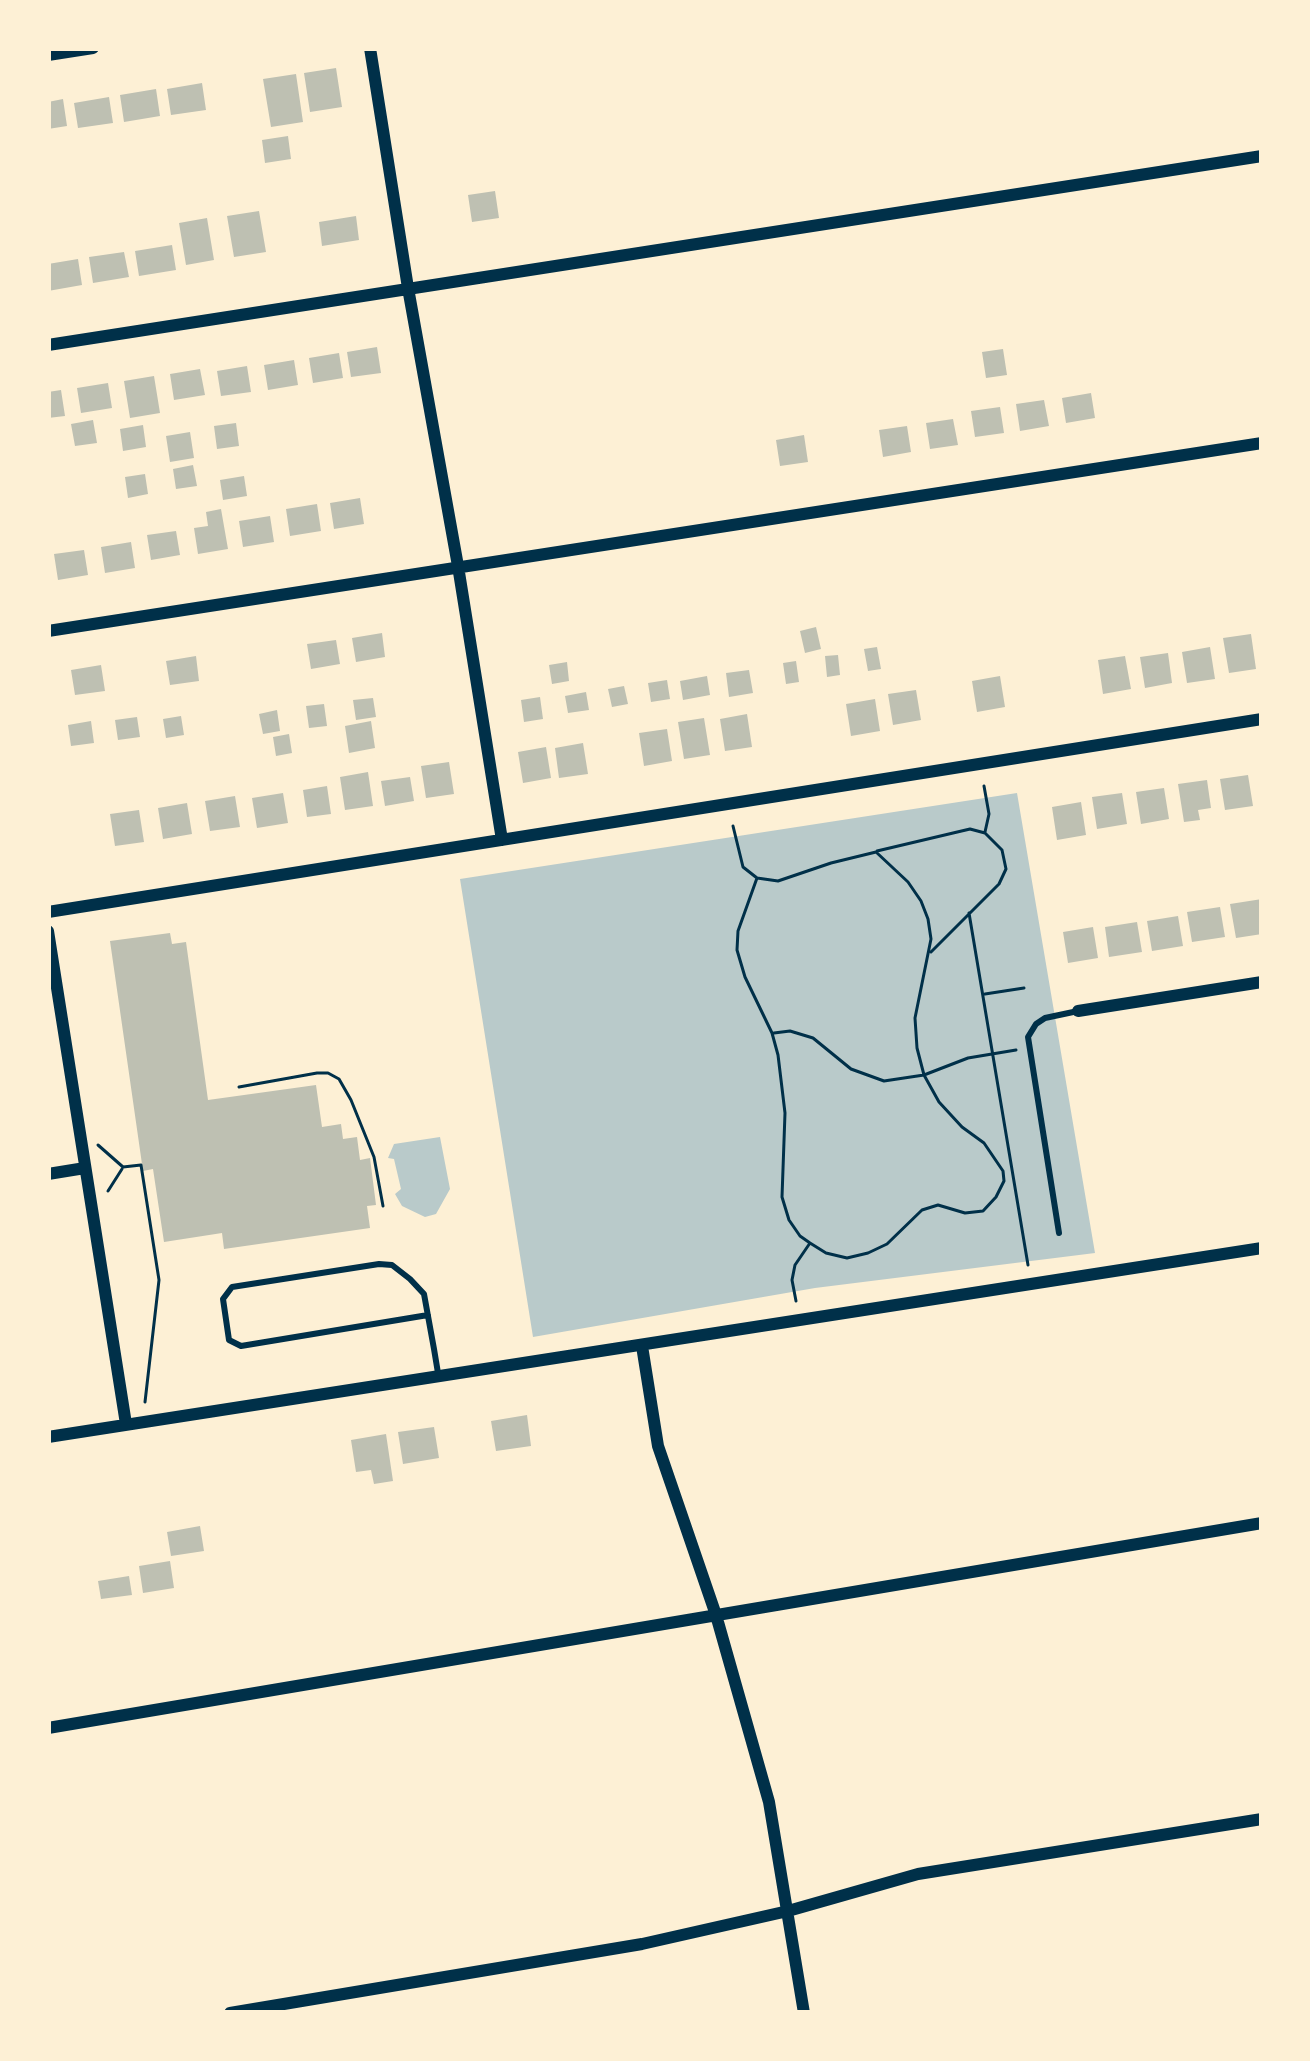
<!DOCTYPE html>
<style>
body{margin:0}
#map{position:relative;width:1310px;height:2061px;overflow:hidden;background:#fdf0d5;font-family:"Golos Text",sans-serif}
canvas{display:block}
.frame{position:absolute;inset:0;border:51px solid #fdf0d5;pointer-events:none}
</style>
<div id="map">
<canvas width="1310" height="2061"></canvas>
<div class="frame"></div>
</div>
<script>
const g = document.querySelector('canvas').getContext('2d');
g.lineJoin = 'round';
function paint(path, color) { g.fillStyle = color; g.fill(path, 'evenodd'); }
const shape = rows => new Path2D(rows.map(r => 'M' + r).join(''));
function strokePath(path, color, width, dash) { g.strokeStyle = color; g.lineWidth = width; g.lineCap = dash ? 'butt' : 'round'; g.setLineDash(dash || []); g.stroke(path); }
const green = shape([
 [1017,793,1095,1253,815,1288,533,1337,460,879],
 [440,1137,450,1189,436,1214,425,1217,402,1206,395,1194,401,1189,394,1159,388,1158,394,1144]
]);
const building = shape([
 [336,68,342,107,310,112,304,73],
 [296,74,303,122,271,127,263,79],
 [202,83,206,110,171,115,167,89],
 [156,89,160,116,124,122,120,95],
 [109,97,113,123,78,128,74,103],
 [63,99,67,126,48,129,48,102],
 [288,136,291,159,265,163,262,140],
 [495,191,499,218,472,222,468,195],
 [259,211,266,252,234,257,227,216],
 [356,216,359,240,322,246,319,222],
 [207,218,214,260,186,265,179,223],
 [172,245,176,270,139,276,135,251],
 [124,252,129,277,93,283,89,257],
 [78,259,82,285,48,291,48,264],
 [377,347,381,373,351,377,347,352],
 [1003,349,1007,375,986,378,982,352],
 [339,353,343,378,313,383,309,358],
 [294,360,298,385,268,390,264,365],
 [247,366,251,392,221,396,217,371],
 [200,369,205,395,174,400,170,374],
 [154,376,160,413,130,418,124,381],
 [108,383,112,408,81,413,77,388],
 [61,390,65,416,48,418,48,392],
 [1091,393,1095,418,1066,423,1062,398],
 [1044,400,1049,426,1020,431,1016,404],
 [1000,407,1004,433,975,437,971,411],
 [953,419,958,445,930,449,926,423],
 [93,420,97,443,75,446,71,424],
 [236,423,239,446,217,449,214,426],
 [143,425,146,447,123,451,120,429],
 [907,426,911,452,883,457,879,430],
 [190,432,194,458,170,462,166,436],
 [804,435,808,462,780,466,776,440],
 [193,465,197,486,176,489,173,469],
 [145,474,148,494,128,498,125,477],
 [244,476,247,496,223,500,220,480],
 [360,498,364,524,334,529,330,503],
 [317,504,321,531,290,536,286,509],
 [221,509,228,549,198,554,194,528,208,526,206,512],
 [270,516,274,542,243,547,239,521],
 [176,531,180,555,151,560,147,535],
 [131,542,135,568,105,573,101,547],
 [84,550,88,575,58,580,54,554],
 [816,627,821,649,805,653,800,631],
 [382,633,385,657,356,662,352,638],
 [1251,634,1256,669,1229,673,1223,638],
 [336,640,340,664,311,669,307,644],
 [877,647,881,669,868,671,864,649],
 [1210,647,1215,679,1187,683,1182,652],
 [1168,653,1172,683,1145,688,1140,657],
 [838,655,840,675,827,677,825,656],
 [196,656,199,681,170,685,166,661],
 [1125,656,1131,689,1103,694,1098,660],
 [796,661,799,682,786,684,783,663],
 [567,662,569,681,552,684,549,665],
 [101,665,105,691,75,695,71,670],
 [749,670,753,693,729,697,726,673],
 [707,676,710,695,683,700,680,681],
 [1000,676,1005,707,977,712,972,681],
 [667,680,670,699,651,702,648,683],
 [624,686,628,704,612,707,608,689],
 [916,690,921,720,893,725,888,694],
 [586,692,589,710,568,713,565,696],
 [540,697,543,719,524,722,521,700],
 [373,698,376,717,356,720,353,700],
 [875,699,880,731,851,736,846,704],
 [324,704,327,726,309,728,306,706],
 [277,710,280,731,263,734,259,714],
 [747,714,752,747,725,751,720,719],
 [181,716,184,735,166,738,163,719],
 [137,717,140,737,118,740,115,720],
 [704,718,710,755,684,759,678,722],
 [91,721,94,743,71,746,68,725],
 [371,721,375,748,349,753,345,726],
 [667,729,672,761,644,766,639,733],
 [289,734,292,753,276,756,273,737],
 [583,743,588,774,559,778,555,748],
 [546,747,551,778,523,783,518,752],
 [449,762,454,794,426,798,421,766],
 [368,772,373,806,345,810,340,777],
 [1248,775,1253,806,1225,810,1220,779],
 [410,777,414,801,385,806,381,781],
 [1207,780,1211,808,1198,810,1200,820,1184,822,1178,784],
 [327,786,331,814,307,817,303,790],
 [1164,788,1169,819,1141,824,1136,792],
 [283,793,288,823,257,828,252,798],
 [1122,793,1127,824,1097,829,1092,797],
 [235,796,240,827,210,831,205,801],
 [1081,802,1086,835,1057,840,1052,807],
 [187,803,192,834,163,839,158,808],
 [139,810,144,842,115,846,110,814],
 [1262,899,1262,934,1236,938,1230,904],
 [1220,907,1225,937,1192,942,1187,912],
 [1178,916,1183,946,1152,951,1147,921],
 [1137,922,1142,952,1109,957,1105,927],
 [1093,927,1098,958,1068,963,1063,932],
 [170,933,172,944,186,942,208,1100,316,1085,322,1127,341,1124,343,1139,357,1137,360,1160,370,1158,376,1205,367,1206,370,1228,224,1249,222,1233,164,1242,153,1169,143,1171,110,941],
 [527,1415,531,1446,496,1451,491,1421],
 [434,1427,439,1458,403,1464,398,1432],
 [386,1434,393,1481,374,1484,371,1470,356,1472,351,1440],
 [200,1526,204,1551,171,1556,167,1532],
 [170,1561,174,1588,143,1593,139,1566],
 [129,1576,132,1595,101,1599,98,1581]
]);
const path = shape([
 [984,786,989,814,985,832],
 [733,826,743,867,757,878,778,881,831,863,876,852,908,882,921,901,928,919,931,939,915,1018,917,1048,924,1075,939,1102,962,1127,984,1143,1003,1171,1004,1181,996,1197,983,1211,965,1213,938,1205,922,1210,887,1244,868,1253,847,1258,826,1253,810,1243,800,1236,789,1220,782,1197,785,1113,778,1055,772,1033,745,977,737,950,738,931,757,878],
 [877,851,970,829,985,833,1002,850,1006,869,999,884,931,952],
 [969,913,1028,1265],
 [985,994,1024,988],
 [774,1033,790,1031,813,1038,851,1069,884,1081,924,1075,968,1058,1016,1050],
 [239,1087,317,1073,328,1073,339,1079,351,1100,374,1157,383,1206],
 [98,1145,123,1167,141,1165,159,1280,145,1402],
 [108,1191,122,1169],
 [796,1301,792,1280,795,1265,810,1243]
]);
const service = shape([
 [1059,1233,1028,1037,1036,1024,1045,1018,1078,1011],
 [428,1315,241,1346,229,1340,223,1299,232,1287,379,1264,392,1265,410,1279,424,1294,434,1349,438,1373]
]);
const minor = shape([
 [370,48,408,288,458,566,502,840],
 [48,55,93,48],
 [48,345,1262,156],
 [48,631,1262,443],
 [48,912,1262,719],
 [48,931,126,1424],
 [1078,1011,1262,982],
 [48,1174,85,1168],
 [642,1346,658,1446,716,1615,769,1802,804,2013],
 [48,1437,1262,1248],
 [48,1728,1262,1523],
 [230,2013,642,1944,788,1911,918,1874,1262,1819]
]);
paint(green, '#b9caca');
paint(building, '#bec0b2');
strokePath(path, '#003049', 3);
strokePath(service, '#003049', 6);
strokePath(minor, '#003049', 12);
</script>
